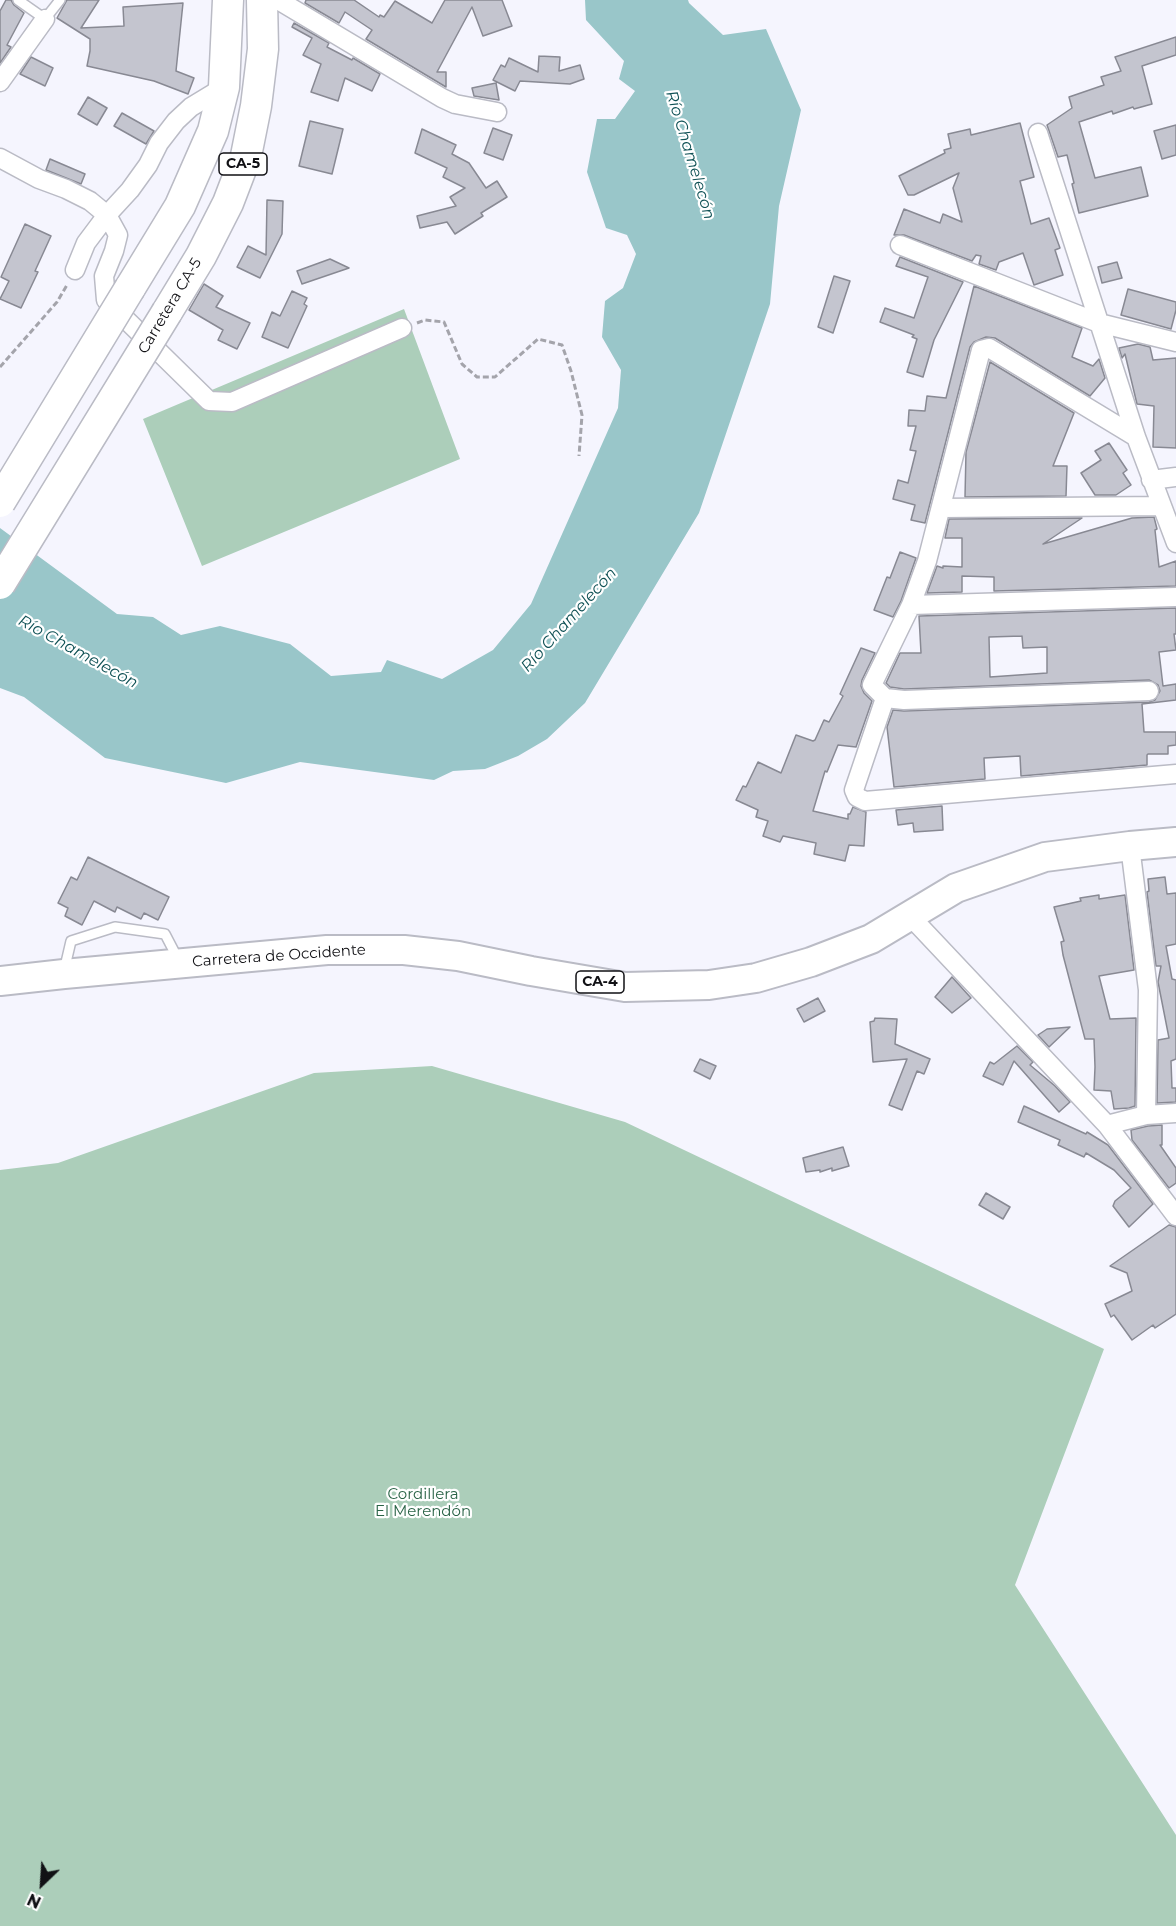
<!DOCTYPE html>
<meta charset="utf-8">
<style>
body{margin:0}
#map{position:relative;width:1176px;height:1926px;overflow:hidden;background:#f5f5fe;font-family:Montserrat,sans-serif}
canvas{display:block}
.north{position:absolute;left:12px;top:1854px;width:60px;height:60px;-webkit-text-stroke:4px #fff;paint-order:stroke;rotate:205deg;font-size:16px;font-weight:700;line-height:24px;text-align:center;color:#111115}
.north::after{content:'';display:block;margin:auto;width:21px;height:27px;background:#111115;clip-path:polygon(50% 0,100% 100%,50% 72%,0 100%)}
</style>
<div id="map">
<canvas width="1176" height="1926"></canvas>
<div class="north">N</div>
</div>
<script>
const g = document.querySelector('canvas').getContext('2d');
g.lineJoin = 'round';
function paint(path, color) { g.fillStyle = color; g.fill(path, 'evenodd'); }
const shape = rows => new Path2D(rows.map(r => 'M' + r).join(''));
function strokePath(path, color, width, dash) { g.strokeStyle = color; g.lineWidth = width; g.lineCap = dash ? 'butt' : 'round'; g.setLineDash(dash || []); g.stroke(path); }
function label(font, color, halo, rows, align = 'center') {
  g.font = font + ' Montserrat,sans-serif'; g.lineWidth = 4.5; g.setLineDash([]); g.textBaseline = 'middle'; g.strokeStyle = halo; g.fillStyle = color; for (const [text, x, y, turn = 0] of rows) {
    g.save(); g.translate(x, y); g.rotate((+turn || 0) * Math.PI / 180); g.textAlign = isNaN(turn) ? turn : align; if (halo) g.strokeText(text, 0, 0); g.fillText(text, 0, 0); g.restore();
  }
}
const green = shape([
 [404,309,460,459,202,566,143,419],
 [432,1066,625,1122,1104,1349,1015,1585,1176,1835,1176,1926,0,1926,0,1170,58,1163,314,1073]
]);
const water = shape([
 [585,0,688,0,689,3,723,35,766,29,801,110,779,206,770,304,699,513,585,703,547,739,518,756,485,769,453,771,434,780,300,762,226,783,105,758,24,697,0,688,0,528,117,614,153,617,181,635,220,626,290,644,331,676,381,672,387,660,442,679,493,650,531,604,618,408,621,370,602,337,605,301,623,288,636,254,627,235,606,228,587,172,597,119,615,119,635,91,619,79,624,61,586,20]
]);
const building = shape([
 [6,0,11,0,14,5,24,13,7,45,11,47,0,63,0,11,6,0],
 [67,0,99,0,81,28,124,26,123,7,183,3,176,71,194,78,188,94,154,81,87,66,90,51,90,39,57,18,67,0],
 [306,0,354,0,379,17,380,15,384,17,395,1,432,23,445,0,502,0,512,26,483,36,472,7,437,72,446,72,446,87,366,39,372,30,345,12,339,23,305,3,306,0],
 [294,23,329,43,327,47,352,60,353,58,380,74,372,91,345,78,338,101,311,92,321,64,303,55,312,38,292,27,294,23],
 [1176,37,1176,55,1142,66,1152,104,1134,109,1133,107,1113,114,1112,111,1079,122,1095,178,1141,167,1148,196,1079,213,1072,184,1074,183,1067,155,1058,157,1047,125,1072,108,1069,97,1104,85,1101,77,1121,71,1115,57,1176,37],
 [539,56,560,57,559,71,580,65,584,79,570,84,520,81,515,91,493,80,501,65,505,67,509,58,538,72,539,56],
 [31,57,53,68,45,86,20,74,31,57],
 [496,83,499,100,474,96,472,88,496,83],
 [88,97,107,108,97,125,78,114,88,97],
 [122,113,154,131,146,144,114,126,122,113],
 [310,121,343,129,332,174,299,166,310,121],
 [1020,123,1034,177,1020,181,1031,224,1049,218,1060,248,1055,250,1063,275,1034,285,1023,253,999,262,996,270,979,264,981,256,976,255,972,261,904,235,894,235,904,209,940,223,943,214,962,222,953,188,959,173,914,195,908,195,899,176,945,153,944,150,951,148,948,134,970,129,971,135,1020,123],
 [1176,125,1176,155,1162,159,1154,131,1176,125],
 [493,128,512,135,503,160,484,153,493,128],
 [422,129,456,145,452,154,469,163,486,188,497,181,507,197,481,213,483,216,455,234,447,222,420,228,417,216,456,206,450,197,465,188,443,177,447,168,415,153,422,129],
 [50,159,85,174,81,184,46,170,50,159],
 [267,200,283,201,282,234,260,278,237,267,248,246,266,255,267,200],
 [25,224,51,236,35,271,38,272,21,308,0,299,9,281,1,277,25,224],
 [900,257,963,282,934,340,923,377,907,372,917,339,912,337,914,335,880,322,885,308,914,318,928,277,896,266,900,257],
 [330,259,349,268,302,284,297,271,330,259],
 [1117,262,1122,278,1102,283,1098,267,1117,262],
 [834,276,850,281,833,333,818,327,834,276],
 [204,284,223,296,216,307,250,323,237,349,218,340,223,330,189,310,204,284],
 [974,286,1082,328,1072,357,1093,366,1099,359,1105,378,1090,396,995,338,986,337,974,342,970,347,925,523,911,520,915,505,893,499,898,480,908,483,916,451,910,450,916,426,908,426,909,410,925,411,927,396,946,398,974,286],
 [1128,289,1176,302,1176,310,1171,329,1121,315,1128,289],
 [292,291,307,298,304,304,307,306,288,348,262,337,272,312,280,316,292,291],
 [1138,344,1150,347,1153,360,1176,358,1176,448,1153,447,1154,406,1137,404,1125,354,1122,358,1119,348,1138,344],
 [990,362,1074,413,1053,466,1067,466,1066,496,965,497,966,452,990,362],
 [1109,443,1127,470,1123,473,1131,485,1116,495,1095,495,1081,473,1101,460,1095,451,1109,443],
 [1154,517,1157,529,1155,530,1159,567,1176,561,1176,586,994,591,994,577,962,576,962,592,927,593,937,566,943,568,943,566,962,567,962,538,945,538,949,519,1082,518,1043,544,1132,518,1154,517],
 [900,552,916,558,901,601,893,617,874,610,887,577,890,578,900,552],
 [1176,608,1176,634,1174,634,1176,650,1159,652,1163,686,1176,684,1176,700,1142,704,1144,732,1176,732,1176,745,1168,746,1168,754,1148,754,1147,755,1147,765,1021,776,1020,756,984,758,985,779,894,787,887,727,893,710,904,711,1149,702,1155,700,1160,691,1158,685,1149,680,904,689,890,687,886,683,900,653,921,653,919,616,1176,608],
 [1022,636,1023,648,1047,647,1047,673,990,677,989,637,1022,636],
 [861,648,875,653,862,680,861,686,864,693,872,701,856,747,838,745,827,772,825,771,813,811,848,819,848,814,850,814,853,807,866,812,864,846,849,845,845,861,814,854,816,843,783,836,780,842,763,836,768,821,756,817,758,810,736,800,743,786,746,787,758,762,781,773,796,735,813,741,815,740,824,720,829,722,843,696,840,694,861,648],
 [942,806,943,830,914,832,913,823,898,825,896,810,942,806],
 [88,857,169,897,158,920,144,913,141,919,117,907,115,912,94,901,82,925,65,916,68,908,58,903,71,877,77,880,88,857],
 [1165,877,1167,894,1176,893,1176,944,1166,946,1172,979,1176,980,1176,1059,1171,1061,1172,1088,1176,1088,1176,1102,1157,1103,1158,1040,1169,1038,1158,982,1161,966,1156,966,1147,892,1149,891,1148,879,1165,877],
 [1099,895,1099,899,1125,895,1134,970,1099,976,1110,1019,1136,1018,1135,1106,1129,1108,1114,1109,1111,1091,1094,1090,1095,1067,1094,1039,1085,1039,1063,955,1061,942,1064,941,1054,907,1081,901,1080,898,1099,895],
 [952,977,971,998,952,1013,935,997,952,977],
 [818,998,825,1011,804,1022,797,1009,818,998],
 [875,1018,897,1019,895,1044,930,1059,924,1074,917,1071,902,1110,889,1105,907,1059,873,1062,870,1022,874,1021,875,1018],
 [1070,1027,1049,1047,1038,1035,1047,1029,1070,1027],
 [1017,1046,1033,1062,1030,1065,1055,1086,1070,1102,1059,1112,1014,1061,1003,1085,983,1076,990,1062,994,1064,1017,1046],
 [700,1059,716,1066,710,1079,694,1071,700,1059],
 [1024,1106,1086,1134,1087,1132,1108,1145,1153,1204,1129,1227,1113,1206,1115,1201,1131,1188,1114,1170,1086,1153,1084,1157,1058,1145,1060,1140,1018,1122,1024,1106],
 [1162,1125,1162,1145,1160,1145,1176,1168,1176,1183,1169,1188,1132,1140,1131,1130,1148,1126,1162,1125],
 [843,1147,849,1166,832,1171,832,1168,820,1172,820,1170,806,1172,803,1158,843,1147],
 [986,1193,1010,1207,1003,1219,979,1205,986,1193],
 [1169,1225,1176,1227,1176,1314,1155,1328,1153,1325,1132,1340,1114,1315,1111,1317,1105,1304,1132,1291,1127,1273,1110,1266,1169,1225]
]);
const path = shape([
 [417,323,425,320,444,322,462,364,477,377,495,377,538,339,562,345,571,371,582,415,579,456],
 [0,367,57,302,67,285]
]);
const service = shape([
 [18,0,45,19,60,0],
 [64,971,71,941,115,927,165,934,178,959]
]);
const minor = shape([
 [278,0,442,98,455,104,497,112],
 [0,82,45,19],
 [224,87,191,107,176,121,159,143,148,165,130,190,107,215,118,235,114,251,104,276,106,300,209,401,232,402,402,328],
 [1038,133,1136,437,1176,543],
 [0,158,39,179,66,189,90,201,107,215,86,243,75,270],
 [900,245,1099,323,1176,342],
 [1136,437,989,348,981,350,927,561,911,605,872,685,885,698,904,700,1149,691],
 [1151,480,1176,477],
 [942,508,1162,506],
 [911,605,1176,597],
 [885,698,854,790,857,797,865,801,1176,774],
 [1130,846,1148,990,1146,1115],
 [910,916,1107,1125,1176,1216],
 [1107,1125,1146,1115,1176,1113]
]);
const primary = shape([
 [0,981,64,974,327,950,404,950,458,956,531,971,625,987,709,985,756,978,811,962,871,939,956,888,1045,857,1130,846,1176,842]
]);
const trunk = shape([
 [130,288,180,206,213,131,224,87,228,0],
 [167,312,201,256,228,203,246,156,256,106,263,49,262,0]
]);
const trunkBridge = shape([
 [0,502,130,288],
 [0,584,167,312]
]);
const shields = [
 [243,164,48],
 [600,982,48]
];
const shieldNames = [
 ["CA-5",243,164],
 ["CA-4",600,982]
];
const streetNames = [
 ["Carretera CA-5",170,306,-59],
 ["Carretera de Occidente",279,956,-4]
];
const parkNames = [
 ["Cordillera",423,1495],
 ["El Merendón",423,1512]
];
const waterNames = [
 ["Río Chamelecón",690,155,73],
 ["Río Chamelecón",569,620,-48],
 ["Río Chamelecón",78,652,29]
];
paint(green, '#acceba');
paint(water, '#99c6c9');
paint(building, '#c4c5cf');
strokePath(building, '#888993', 1.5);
strokePath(service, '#babbc5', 12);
strokePath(minor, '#babbc5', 21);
strokePath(primary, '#babbc5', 32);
strokePath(trunk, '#babbc5', 33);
strokePath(path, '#a4a4ab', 3, [6, 3]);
strokePath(service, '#fff', 9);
strokePath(minor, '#fff', 18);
strokePath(primary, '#fff', 28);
strokePath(trunk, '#fff', 30);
strokePath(trunkBridge, '#babbc5', 33, []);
strokePath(trunkBridge, '#fff', 30);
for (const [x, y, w] of shields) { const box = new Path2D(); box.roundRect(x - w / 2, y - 11, w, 22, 4.5); g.fillStyle = '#fff'; g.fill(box); strokePath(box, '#111115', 1.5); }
label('bold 14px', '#111115', null, shieldNames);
label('15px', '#111115', '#fff', streetNames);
label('15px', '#296346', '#fff', parkNames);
label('italic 16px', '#0f5155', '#fff', waterNames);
</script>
